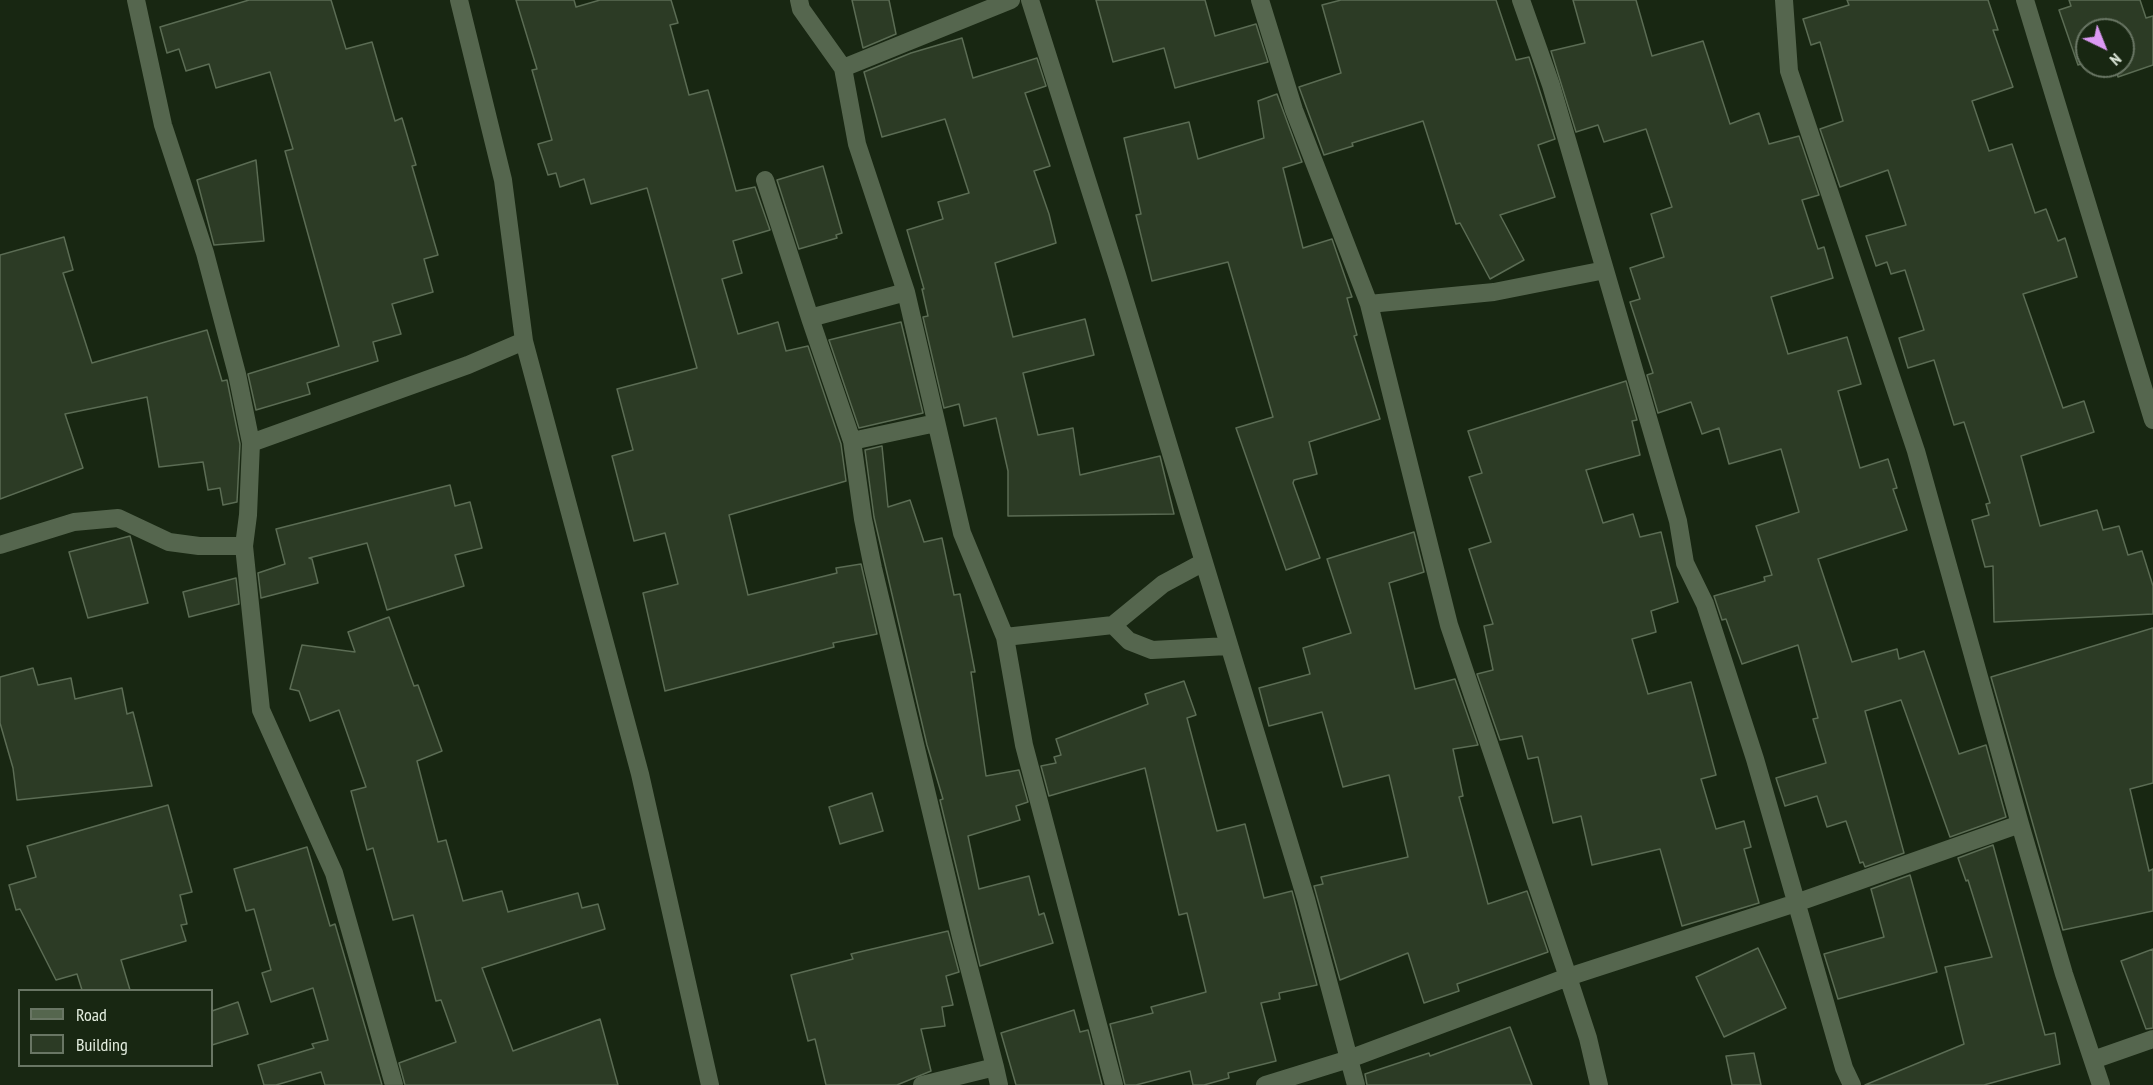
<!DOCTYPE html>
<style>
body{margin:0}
#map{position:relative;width:2153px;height:1085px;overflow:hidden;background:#182712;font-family:"PT Sans Narrow",sans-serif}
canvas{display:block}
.legend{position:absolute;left:18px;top:989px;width:195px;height:78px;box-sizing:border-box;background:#182712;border:2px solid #697664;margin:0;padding:8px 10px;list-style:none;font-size:18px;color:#e3eddf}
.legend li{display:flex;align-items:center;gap:12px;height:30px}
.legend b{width:30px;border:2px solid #697664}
.north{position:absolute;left:2075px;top:18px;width:60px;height:60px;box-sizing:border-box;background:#182712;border:2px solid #697664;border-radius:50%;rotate:137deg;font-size:16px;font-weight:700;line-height:24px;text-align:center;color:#e3eddf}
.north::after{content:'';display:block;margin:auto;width:21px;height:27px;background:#dc99f4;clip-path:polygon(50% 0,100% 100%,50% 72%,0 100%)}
</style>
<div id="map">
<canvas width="2153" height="1085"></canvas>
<ul class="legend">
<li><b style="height:8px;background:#55664e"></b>Road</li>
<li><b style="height:16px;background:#2c3b25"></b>Building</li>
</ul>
<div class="north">N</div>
</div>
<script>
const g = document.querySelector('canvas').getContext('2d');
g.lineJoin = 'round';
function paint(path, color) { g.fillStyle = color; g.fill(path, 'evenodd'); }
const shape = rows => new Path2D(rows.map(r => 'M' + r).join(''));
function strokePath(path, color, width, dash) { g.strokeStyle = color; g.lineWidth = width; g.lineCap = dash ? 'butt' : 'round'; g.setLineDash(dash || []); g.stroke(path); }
const building = shape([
 [249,0,331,0,346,49,372,42,395,121,402,118,416,165,412,166,438,255,424,259,433,292,392,304,401,334,373,342,378,361,307,383,310,394,256,410,248,374,339,346,285,151,293,149,270,72,216,88,209,64,186,71,179,49,167,53,160,27,249,0],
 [516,0,574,0,576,7,600,0,671,0,678,23,670,25,689,95,708,90,736,191,755,187,770,230,733,241,742,273,722,279,738,334,778,322,786,351,808,346,841,444,846,481,729,515,748,595,837,573,836,568,861,564,877,634,833,643,834,647,665,691,643,593,678,584,665,533,634,541,612,456,633,450,617,389,697,368,647,188,591,204,584,179,560,187,556,173,548,175,538,144,552,140,532,70,537,69,516,0],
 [852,0,889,0,896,34,863,48,852,0],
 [1096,0,1205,0,1215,36,1256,24,1268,62,1175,88,1164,48,1113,62,1096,0],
 [1341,0,1496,0,1516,60,1529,57,1555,139,1538,145,1555,197,1500,215,1524,260,1490,279,1460,223,1456,224,1423,121,1352,143,1353,146,1324,155,1299,87,1341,73,1322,5,1341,0],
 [1573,0,1636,0,1652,56,1703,41,1730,124,1759,113,1769,144,1799,136,1819,195,1802,200,1818,249,1824,247,1833,278,1771,297,1788,354,1847,337,1861,384,1838,391,1860,468,1888,459,1897,488,1893,489,1907,530,1818,559,1852,662,1897,649,1899,659,1924,651,1959,754,1986,745,2006,817,1950,837,1901,700,1865,711,1904,853,1865,867,1863,862,1860,863,1846,821,1827,827,1817,796,1785,806,1776,778,1826,763,1813,719,1818,718,1798,645,1742,664,1726,619,1722,620,1714,596,1765,581,1764,577,1772,575,1756,526,1799,512,1781,449,1729,464,1719,428,1702,434,1691,402,1658,413,1647,375,1653,373,1630,302,1640,299,1630,268,1664,257,1651,214,1672,207,1646,129,1604,142,1598,125,1576,132,1551,51,1585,43,1573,0],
 [1847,0,1988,0,1998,30,1993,30,2013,87,1972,101,1989,151,2012,144,2035,213,2046,209,2058,241,2065,238,2077,277,2023,294,2063,408,2084,401,2094,432,2021,456,2040,526,2097,510,2103,530,2119,526,2128,555,2142,551,2153,586,2153,614,1994,622,1993,566,1985,567,1972,520,1989,515,1986,504,1990,503,1964,422,1954,425,1934,360,1908,368,1899,338,1924,330,1905,270,1891,274,1887,262,1876,266,1866,236,1906,225,1888,170,1840,187,1820,129,1843,121,1820,42,1811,45,1803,19,1849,5,1847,0],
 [2069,0,2140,0,2146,18,2153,16,2153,65,2118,77,2115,66,2123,66,2123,30,2087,30,2087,62,2078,65,2059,10,2071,6,2069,0],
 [962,38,973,78,1037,58,1046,86,1025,93,1050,166,1034,171,1049,214,1056,243,995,263,1013,337,1085,319,1094,355,1023,373,1038,435,1073,428,1080,475,1160,456,1174,514,1008,516,1008,471,996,418,964,426,959,404,944,408,923,317,928,316,922,289,924,289,907,230,943,219,938,202,969,193,945,119,882,137,864,72,911,53,962,38],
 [1277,94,1302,162,1283,168,1303,248,1332,239,1352,297,1347,298,1357,335,1354,336,1380,419,1309,442,1317,474,1294,480,1293,483,1320,558,1286,570,1236,428,1273,417,1228,262,1152,281,1136,215,1141,214,1124,138,1189,122,1198,159,1264,138,1258,101,1277,94],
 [256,160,264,241,214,245,197,180,256,160],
 [823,166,842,233,836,235,837,238,799,249,777,180,823,166],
 [64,237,73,270,63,273,92,363,207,330,222,381,227,380,240,444,237,502,223,505,220,488,208,490,203,462,159,467,147,397,65,414,83,468,0,499,0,255,64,237],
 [901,322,923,413,859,428,829,340,901,322],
 [1626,381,1637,420,1632,421,1640,455,1586,470,1603,523,1633,514,1640,537,1661,532,1678,602,1651,611,1656,632,1632,639,1648,694,1691,682,1716,775,1701,779,1716,829,1744,821,1751,847,1744,849,1759,903,1682,926,1660,849,1592,865,1581,816,1553,823,1538,757,1528,759,1522,736,1500,740,1477,674,1493,670,1484,626,1493,624,1469,549,1491,542,1469,477,1482,473,1468,431,1626,381],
 [882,446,888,507,910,500,924,542,942,538,954,595,960,594,975,672,971,672,986,776,1019,770,1028,802,1016,806,1020,820,968,836,979,889,1029,876,1039,915,1044,913,1053,943,980,966,940,800,943,799,927,745,874,517,865,450,882,446],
 [450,485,455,506,470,502,482,548,455,555,464,586,387,610,367,543,309,558,312,559,318,583,261,598,258,573,285,564,276,529,450,485],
 [1414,532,1424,572,1389,583,1415,689,1455,679,1478,745,1453,749,1463,796,1459,797,1488,904,1527,891,1548,952,1457,984,1459,991,1424,1003,1408,953,1340,980,1314,886,1323,884,1321,877,1408,857,1389,775,1343,787,1322,712,1269,726,1259,688,1310,674,1303,648,1351,633,1327,559,1414,532],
 [130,536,148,603,88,618,69,552,130,536],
 [236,578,239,604,189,617,183,592,236,578],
 [389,617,414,686,418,685,442,751,417,761,438,842,446,840,463,901,502,891,508,912,578,893,582,908,598,904,605,929,482,968,513,1051,600,1019,618,1085,405,1085,399,1063,456,1042,441,1000,436,1001,413,915,393,920,373,848,367,850,351,791,366,787,339,710,310,721,299,691,290,689,302,645,355,652,348,632,389,617],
 [2153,628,2153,783,2130,789,2149,871,2153,869,2153,911,2063,930,1991,677,2153,628],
 [33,668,38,685,71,678,75,699,122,688,127,714,133,712,152,786,17,800,13,768,0,723,0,677,33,668],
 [1184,681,1196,715,1187,718,1217,831,1245,824,1264,898,1292,891,1317,985,1279,993,1280,999,1261,1003,1276,1061,1228,1073,1229,1078,1204,1085,1193,1085,1190,1071,1136,1085,1125,1085,1110,1024,1153,1013,1151,1007,1206,992,1187,913,1179,915,1145,768,1049,796,1041,766,1056,763,1054,757,1061,755,1056,739,1148,704,1145,694,1184,681],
 [872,793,883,831,840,844,829,807,872,793],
 [168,805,192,892,180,895,187,924,181,925,186,941,121,960,130,990,82,990,77,974,56,980,20,909,16,910,9,885,36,877,27,846,168,805],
 [1993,845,2045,1035,2055,1033,2060,1064,1984,1085,1865,1085,1964,1044,1945,967,1992,957,1968,880,1966,881,1958,858,1993,845],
 [307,847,330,926,335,924,382,1085,325,1085,321,1072,276,1085,264,1085,258,1065,314,1048,312,1044,328,1040,313,988,271,1002,262,973,271,970,254,909,246,911,234,869,307,847],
 [1910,875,1937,972,1838,999,1824,954,1884,937,1871,889,1910,875],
 [948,931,959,972,946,976,953,1005,942,1007,945,1026,921,1029,931,1071,897,1085,826,1085,815,1039,808,1041,791,975,853,959,851,954,948,931],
 [1758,948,1786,1008,1724,1037,1696,977,1758,948],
 [2153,949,2153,1028,2146,1029,2121,961,2153,949],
 [238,1002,248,1034,212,1045,212,1011,238,1002],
 [1074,1010,1080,1032,1088,1030,1102,1085,1016,1085,1001,1033,1074,1010],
 [1510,1027,1532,1085,1367,1085,1365,1074,1429,1053,1430,1056,1510,1027],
 [1754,1053,1761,1085,1732,1085,1726,1056,1754,1053]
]);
const minor = shape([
 [136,0,163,125,205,253,237,374,251,443],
 [459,0,503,180,524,341,640,774,710,1085],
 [799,0,801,9,843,68,857,144,906,292,962,533,1005,637,1024,745,1114,1085],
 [1030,0,1117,275,1306,899,1356,1085],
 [1260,0,1294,110,1369,304,1449,625,1568,977,1349,1059,1265,1085],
 [1521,0,1551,85,1605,270,1678,521,1685,563,1705,604,1755,759,1844,1068,1852,1085],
 [1784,0,1789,71,1916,451,2020,824,2064,974,2101,1085],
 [2025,0,2153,420],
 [843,68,1011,0],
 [765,180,810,318],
 [906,292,810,318,852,441,936,423],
 [1369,304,1494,292,1605,270],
 [852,441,863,519,873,568,961,937,995,1067],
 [0,545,74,522,118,518,169,542,199,546,244,546,248,515,251,443,468,365,524,341],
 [244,546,261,710,334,873,394,1085],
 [1113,625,1163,584,1202,563],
 [1005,637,1113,625,1129,641,1152,650,1228,646],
 [2093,1060,2153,1039],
 [922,1085,995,1067,999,1085],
 [1599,1085,1588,1038,1568,977,1796,903,2020,824]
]);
paint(building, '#2c3b25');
strokePath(building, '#5b6c54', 1.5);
strokePath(minor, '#55664e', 18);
</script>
